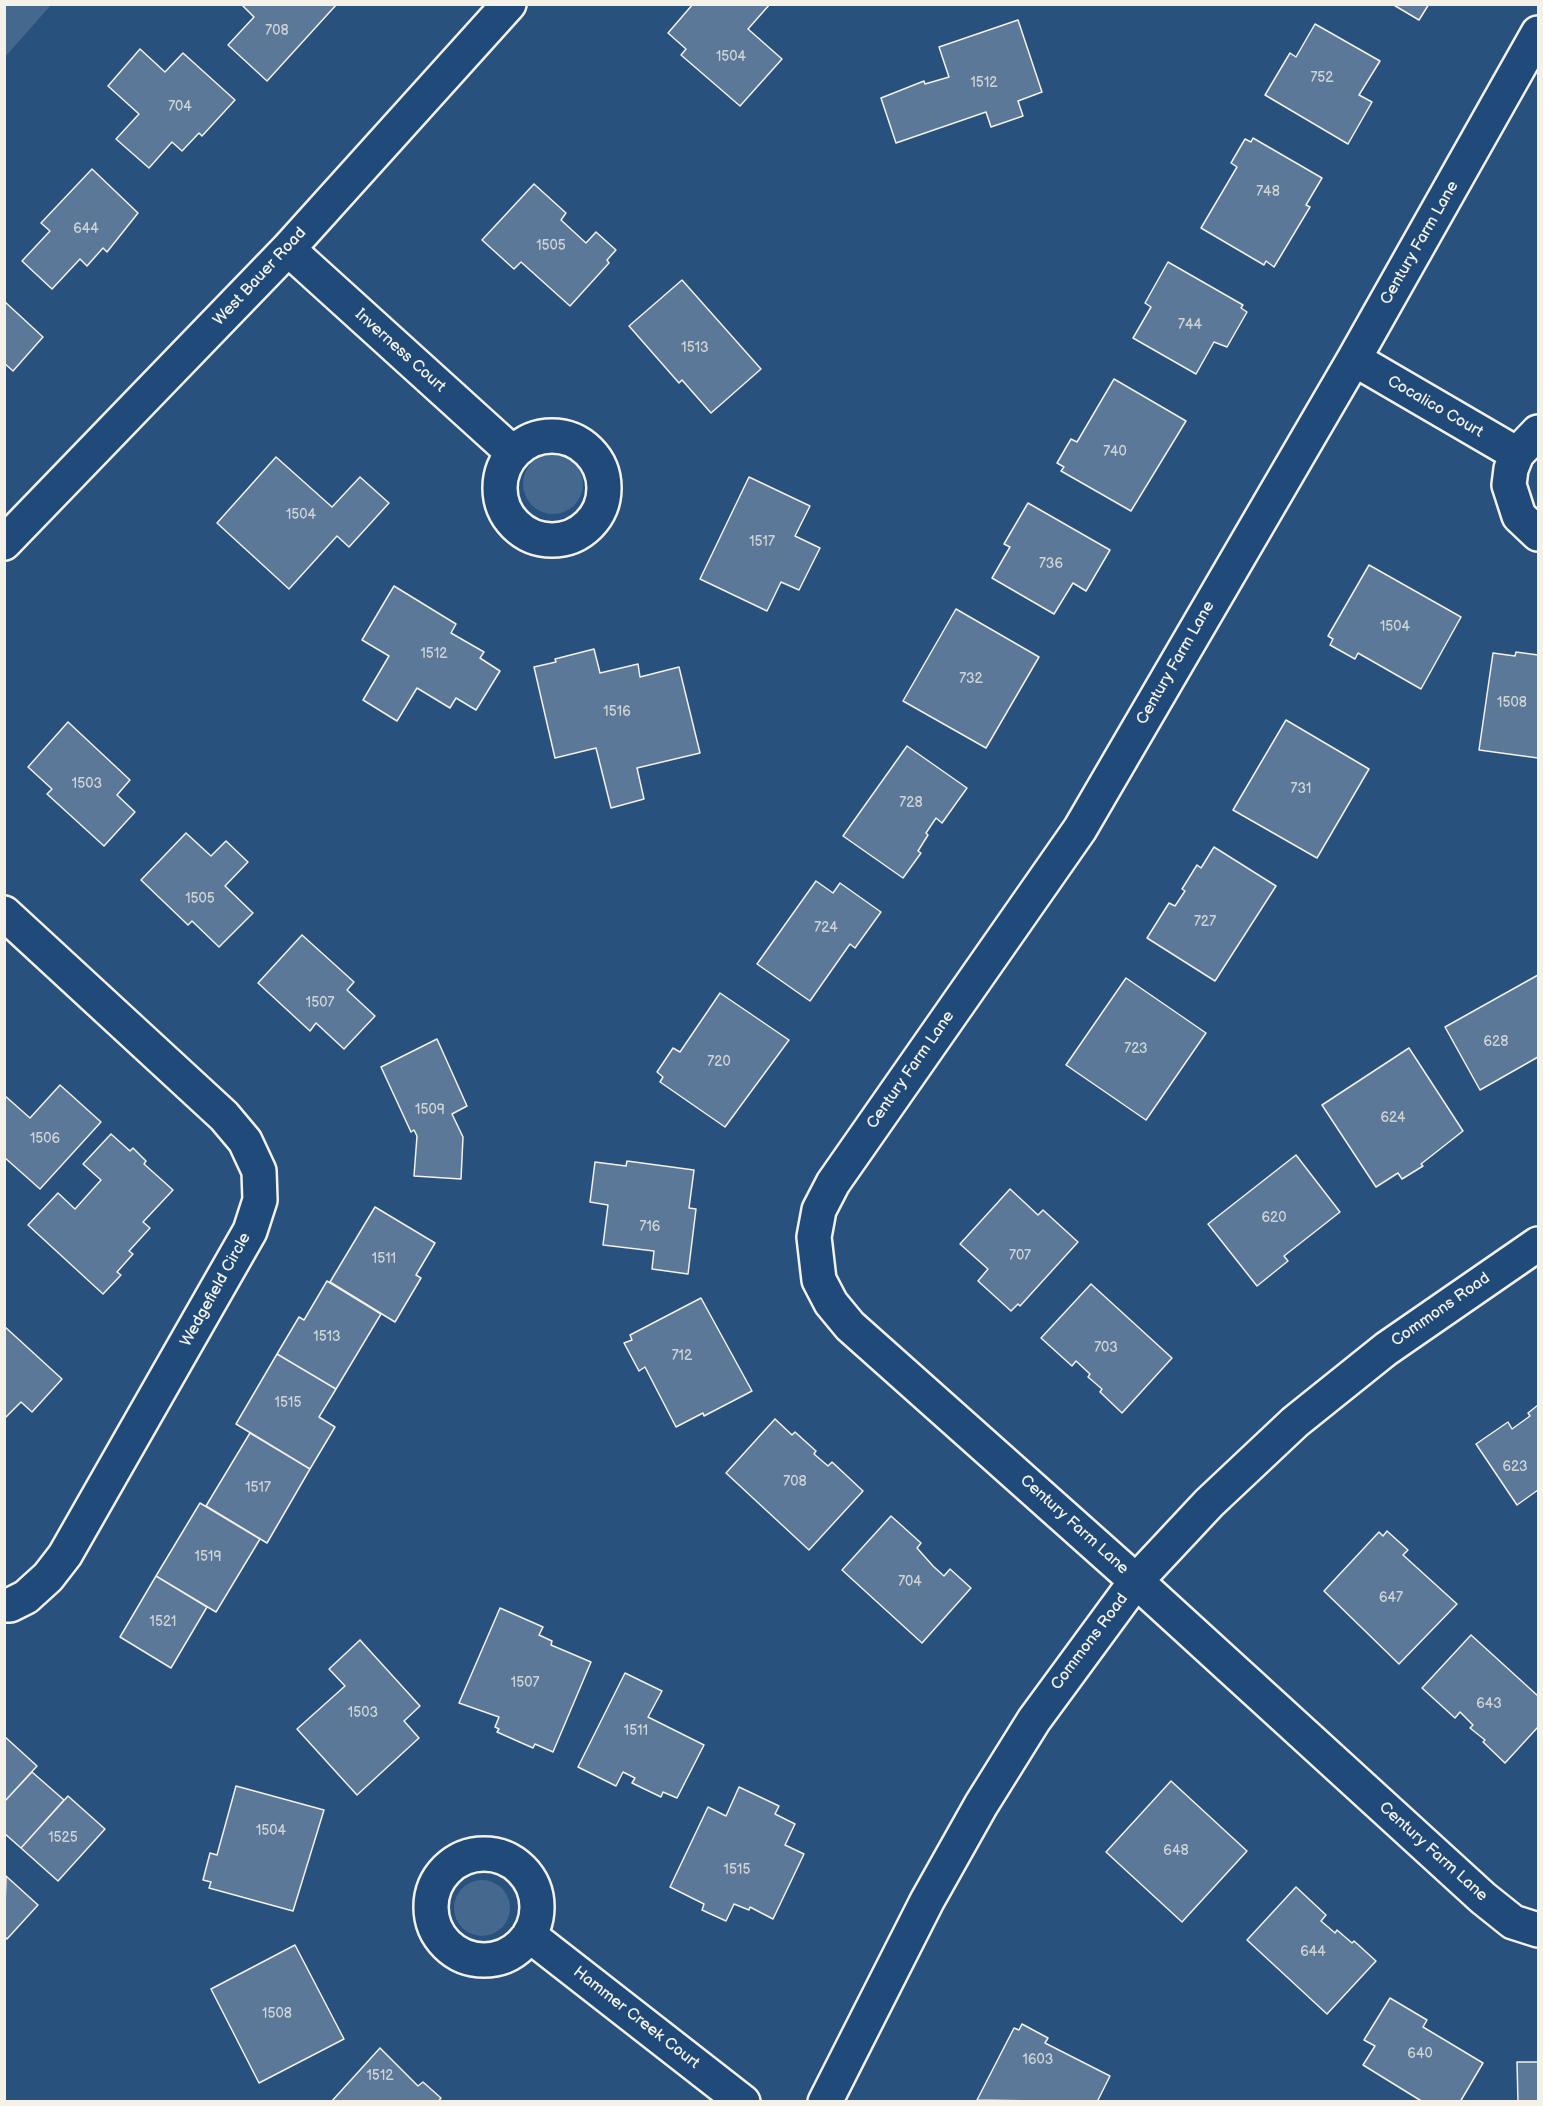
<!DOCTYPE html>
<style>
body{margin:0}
#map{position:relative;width:1543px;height:2106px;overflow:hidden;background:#28517e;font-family:"Balsamiq Sans",sans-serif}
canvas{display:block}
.frame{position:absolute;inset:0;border:6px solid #f4f1e8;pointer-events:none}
</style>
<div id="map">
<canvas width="1543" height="2106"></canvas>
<div class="frame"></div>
</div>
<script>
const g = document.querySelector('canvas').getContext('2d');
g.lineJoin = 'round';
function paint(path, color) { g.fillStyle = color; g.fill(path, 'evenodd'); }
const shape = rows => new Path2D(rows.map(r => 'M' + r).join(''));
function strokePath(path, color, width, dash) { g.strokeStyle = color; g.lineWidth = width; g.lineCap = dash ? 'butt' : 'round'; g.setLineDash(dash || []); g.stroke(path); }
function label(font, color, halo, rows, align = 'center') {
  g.font = font + ' "Balsamiq Sans",sans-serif'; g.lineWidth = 5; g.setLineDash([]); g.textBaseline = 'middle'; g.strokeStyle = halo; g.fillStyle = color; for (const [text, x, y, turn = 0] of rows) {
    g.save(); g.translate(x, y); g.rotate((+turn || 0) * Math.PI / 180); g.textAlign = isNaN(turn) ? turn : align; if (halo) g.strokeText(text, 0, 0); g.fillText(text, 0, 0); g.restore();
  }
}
const green = shape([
 [5,4,51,5,5,57,4,5],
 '523 484a30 30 0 1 1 60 0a30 30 0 1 1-60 0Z',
 '454 1908a28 28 0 1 1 56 0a28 28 0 1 1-56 0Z'
]);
const building = shape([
 [241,4,337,4,267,81,228,45,254,17,241,4],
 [693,4,770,4,748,29,782,59,740,106,681,55,686,49,668,33,693,4],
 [1392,4,1429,4,1419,20,1392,4],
 [1018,20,1042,92,1018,101,1023,116,991,127,986,112,896,143,881,98,924,81,925,84,949,77,939,47,1018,20],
 [1315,24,1380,61,1359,95,1372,102,1348,144,1265,95,1290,53,1296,57,1315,24],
 [140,49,165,72,183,53,235,100,202,136,199,133,182,151,172,142,149,168,116,139,139,114,108,86,140,49],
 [1253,138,1322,178,1306,205,1310,207,1274,267,1266,261,1264,265,1201,228,1237,167,1231,163,1245,139,1251,142,1253,138],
 [92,169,138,213,107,252,103,248,87,266,80,259,52,289,22,261,50,231,41,223,92,169],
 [534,184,566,213,561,220,586,243,596,232,616,250,607,260,609,263,570,306,521,262,514,269,482,240,534,184],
 [1168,262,1243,305,1241,308,1247,312,1227,347,1214,342,1196,374,1133,338,1151,307,1145,303,1168,262],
 [682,280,761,369,711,413,682,380,679,383,629,326,682,280],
 [4,301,43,337,13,371,4,363,4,301],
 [1114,379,1186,421,1131,511,1061,471,1064,467,1057,463,1071,439,1077,442,1114,379],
 [276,457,332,507,360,477,389,503,349,547,337,536,289,589,217,523,276,457],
 [749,477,810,506,795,536,820,548,799,590,781,582,767,611,700,579,749,477],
 [1028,503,1110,550,1086,591,1073,583,1054,614,992,578,1010,547,1004,544,1028,503],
 [1369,565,1461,617,1421,689,1358,653,1355,659,1330,645,1333,639,1328,636,1369,565],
 [394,586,456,624,451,633,484,652,480,658,500,671,476,710,456,698,450,708,417,688,397,721,363,700,389,656,362,640,394,586],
 [956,609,1039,657,986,748,903,701,956,609],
 [594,649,600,673,638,664,640,677,679,667,700,753,637,768,644,799,611,808,596,748,555,758,534,667,556,662,555,659,594,649],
 [1516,652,1538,655,1538,758,1479,750,1493,653,1515,656,1516,652],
 [1286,720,1369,769,1317,858,1233,810,1286,720],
 [68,722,130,780,117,795,135,812,104,846,47,794,52,789,28,767,68,722],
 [907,746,967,788,942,823,936,818,926,833,928,835,918,851,921,853,903,878,843,836,907,746],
 [186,833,211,856,226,841,248,862,225,886,253,913,219,947,192,921,188,925,141,880,186,833],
 [1214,847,1276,886,1215,981,1147,938,1169,903,1175,906,1185,891,1182,889,1197,865,1201,868,1214,847],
 [816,881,833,893,840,883,881,912,855,948,850,944,810,1001,757,964,816,881],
 [302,935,354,982,347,990,375,1016,344,1049,316,1023,310,1031,258,983,302,935],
 [1538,975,1538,1057,1480,1090,1445,1027,1538,975],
 [1126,978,1206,1033,1146,1120,1066,1065,1126,978],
 [720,993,789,1040,725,1127,660,1082,663,1077,657,1072,673,1048,680,1052,720,993],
 [437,1039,467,1106,452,1114,463,1137,461,1179,414,1176,417,1136,414,1130,411,1132,381,1067,437,1039],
 [1409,1048,1463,1131,1421,1164,1423,1166,1402,1179,1398,1173,1376,1187,1322,1105,1409,1048],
 [60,1085,101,1122,40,1189,4,1157,4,1095,30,1118,60,1085],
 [111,1134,130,1151,133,1148,146,1161,144,1164,173,1190,143,1222,150,1228,129,1251,133,1254,117,1272,121,1275,103,1294,28,1225,58,1193,75,1209,101,1180,83,1164,111,1134],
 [1296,1155,1340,1212,1284,1256,1288,1261,1257,1286,1208,1224,1296,1155],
 [627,1161,694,1170,689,1208,696,1209,688,1274,652,1269,654,1251,603,1245,608,1205,590,1202,595,1162,626,1166,627,1161],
 [1010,1189,1038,1215,1043,1210,1078,1242,1020,1306,1018,1304,1011,1311,978,1281,988,1269,960,1244,1010,1189],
 [375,1207,435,1243,416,1275,421,1278,395,1322,330,1282,375,1207],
 [327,1281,381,1314,336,1389,277,1354,299,1317,304,1320,327,1281],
 [1091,1284,1172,1358,1122,1413,1100,1392,1102,1389,1088,1377,1090,1374,1076,1361,1072,1366,1041,1338,1091,1284],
 [701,1298,752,1391,704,1416,703,1413,676,1427,645,1367,639,1371,624,1343,632,1340,630,1335,701,1298],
 [4,1326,62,1379,32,1412,21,1402,4,1419,4,1326],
 [277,1354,336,1389,319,1417,335,1427,310,1469,236,1424,277,1354],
 [1538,1405,1538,1490,1517,1505,1476,1444,1508,1422,1512,1429,1530,1416,1528,1413,1538,1405],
 [775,1419,792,1435,795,1432,816,1451,814,1454,828,1466,832,1462,863,1491,809,1550,726,1473,775,1419],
 [250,1433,310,1469,267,1543,206,1506,250,1433],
 [200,1503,260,1539,216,1612,156,1576,200,1503],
 [891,1516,921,1543,917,1548,933,1566,944,1576,950,1569,971,1588,922,1643,842,1570,891,1516],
 [1387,1531,1408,1550,1403,1555,1457,1604,1399,1664,1324,1591,1379,1532,1383,1536,1387,1531],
 [156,1576,207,1607,171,1668,120,1637,156,1576],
 [500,1608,543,1627,539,1635,552,1641,551,1645,591,1662,553,1752,535,1744,533,1748,497,1732,499,1729,495,1727,499,1717,459,1703,500,1608],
 [1471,1635,1538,1696,1538,1727,1505,1763,1483,1742,1485,1740,1470,1728,1473,1725,1460,1712,1455,1718,1422,1688,1471,1635],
 [360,1640,420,1706,404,1721,419,1738,357,1795,297,1729,345,1686,329,1669,360,1640],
 [625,1673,662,1691,648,1717,704,1745,677,1798,663,1792,661,1797,632,1783,635,1778,623,1772,616,1786,578,1767,625,1673],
 [4,1736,37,1766,4,1802,4,1736],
 [32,1772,64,1800,21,1848,4,1833,4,1802,32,1772],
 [1171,1781,1247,1851,1182,1922,1106,1852,1171,1781],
 [236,1786,324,1810,293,1911,209,1888,211,1882,203,1880,210,1853,217,1855,236,1786],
 [739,1787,779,1806,775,1814,795,1824,785,1845,804,1854,773,1919,750,1907,749,1910,734,1904,726,1921,702,1910,704,1904,670,1887,708,1807,726,1816,739,1787],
 [68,1796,105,1829,58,1881,21,1848,68,1796],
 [6,1876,38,1905,7,1939,4,1936,6,1876],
 [1296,1887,1326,1915,1321,1921,1335,1933,1337,1930,1352,1943,1354,1941,1376,1961,1327,2014,1247,1940,1296,1887],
 [295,1945,344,2039,259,2083,211,1989,295,1945],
 [1390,1998,1427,2020,1423,2027,1483,2063,1460,2102,1423,2102,1363,2065,1375,2046,1364,2040,1390,1998],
 [1022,2024,1048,2038,1045,2043,1110,2076,1097,2102,977,2100,1014,2028,1019,2030,1022,2024],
 [380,2048,418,2086,423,2082,441,2098,438,2102,331,2102,380,2048],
 [1517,2062,1538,2062,1538,2102,1518,2102,1517,2062]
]);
const minor = shape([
 [1538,33,1354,359,1080,829,833,1183,819,1210,814,1237,819,1280,831,1303,850,1326,1136,1581,1483,1898,1513,1922,1538,1930],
 [288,249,513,453],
 [1354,359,1517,454],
 [1538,432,1517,454,1511,469,1509,485,1519,516,1538,534],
 '500 488a52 52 0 1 1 104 0a52 52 0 1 1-104 0Z',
 [4,543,288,249,509,4],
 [4,913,224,1116,245,1141,259,1171,260,1200,250,1231,65,1555,48,1577,26,1597,10,1605,4,1605],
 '431 1907a53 53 0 1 1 106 0a53 53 0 1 1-106 0Z',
 [529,1935,743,2102],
 [825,2102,927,1901,981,1805,1034,1720,1136,1581,1209,1503,1295,1422,1386,1349,1538,1244]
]);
const numberNames = [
 ["708",277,31],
 ["1504",731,57],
 ["752",1322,78],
 ["1512",984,83],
 ["704",180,107],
 ["748",1268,192],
 ["644",86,229],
 ["1505",551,246],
 ["744",1190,325],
 ["1513",695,348],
 ["740",1115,452],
 ["1504",301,515],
 ["1517",762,542],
 ["736",1051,564],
 ["1504",1395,627],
 ["1512",434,654],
 ["732",971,679],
 ["1508",1512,703],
 ["1516",617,712],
 ["1503",87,784],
 ["731",1301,789],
 ["728",911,803],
 ["1505",200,899],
 ["727",1205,922],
 ["724",826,928],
 ["1507",320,1003],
 ["628",1496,1042],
 ["723",1136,1049],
 ["720",719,1062],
 ["1509",430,1110],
 ["624",1393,1118],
 ["1506",45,1139],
 ["620",1274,1218],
 ["716",650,1227],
 ["707",1020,1256],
 ["1511",384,1259],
 ["1513",327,1337],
 ["703",1106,1348],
 ["712",682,1356],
 ["1515",288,1403],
 ["623",1515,1467],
 ["708",795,1482],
 ["1517",258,1488],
 ["1519",208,1557],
 ["704",910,1582],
 ["647",1391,1598],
 ["1521",163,1622],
 ["1507",525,1683],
 ["643",1489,1704],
 ["1503",363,1713],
 ["1511",636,1731],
 ["1504",271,1831],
 ["1525",63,1838],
 ["648",1176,1851],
 ["1515",737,1870],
 ["644",1313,1952],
 ["1508",277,2014],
 ["640",1420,2054],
 ["1603",1038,2060],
 ["1512",380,2076]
];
const streetNames = [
 ["Century Farm Lane",1420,243,-60],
 ["West Bauer Road",260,277,-47],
 ["Inverness Court",400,351,42],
 ["Cocalico Court",1435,407,30],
 ["Century Farm Lane",1176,663,-60],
 ["Century Farm Lane",911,1070,-55],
 ["Wedgefield Circle",216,1290,-61],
 ["Commons Road",1441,1310,-35],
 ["Century Farm Lane",1074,1525,42],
 ["Commons Road",1090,1642,-53],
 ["Century Farm Lane",1433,1852,42],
 ["Hammer Creek Court",636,2018,38]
];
paint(green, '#45688e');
paint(building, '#5b7899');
strokePath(building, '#f4f1e8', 1.5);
strokePath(minor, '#f4f1e8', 38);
strokePath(minor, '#1f4a7a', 33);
label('14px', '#ced3d4', null, numberNames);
label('16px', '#f4f1e8', '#1f4a7a', streetNames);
</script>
